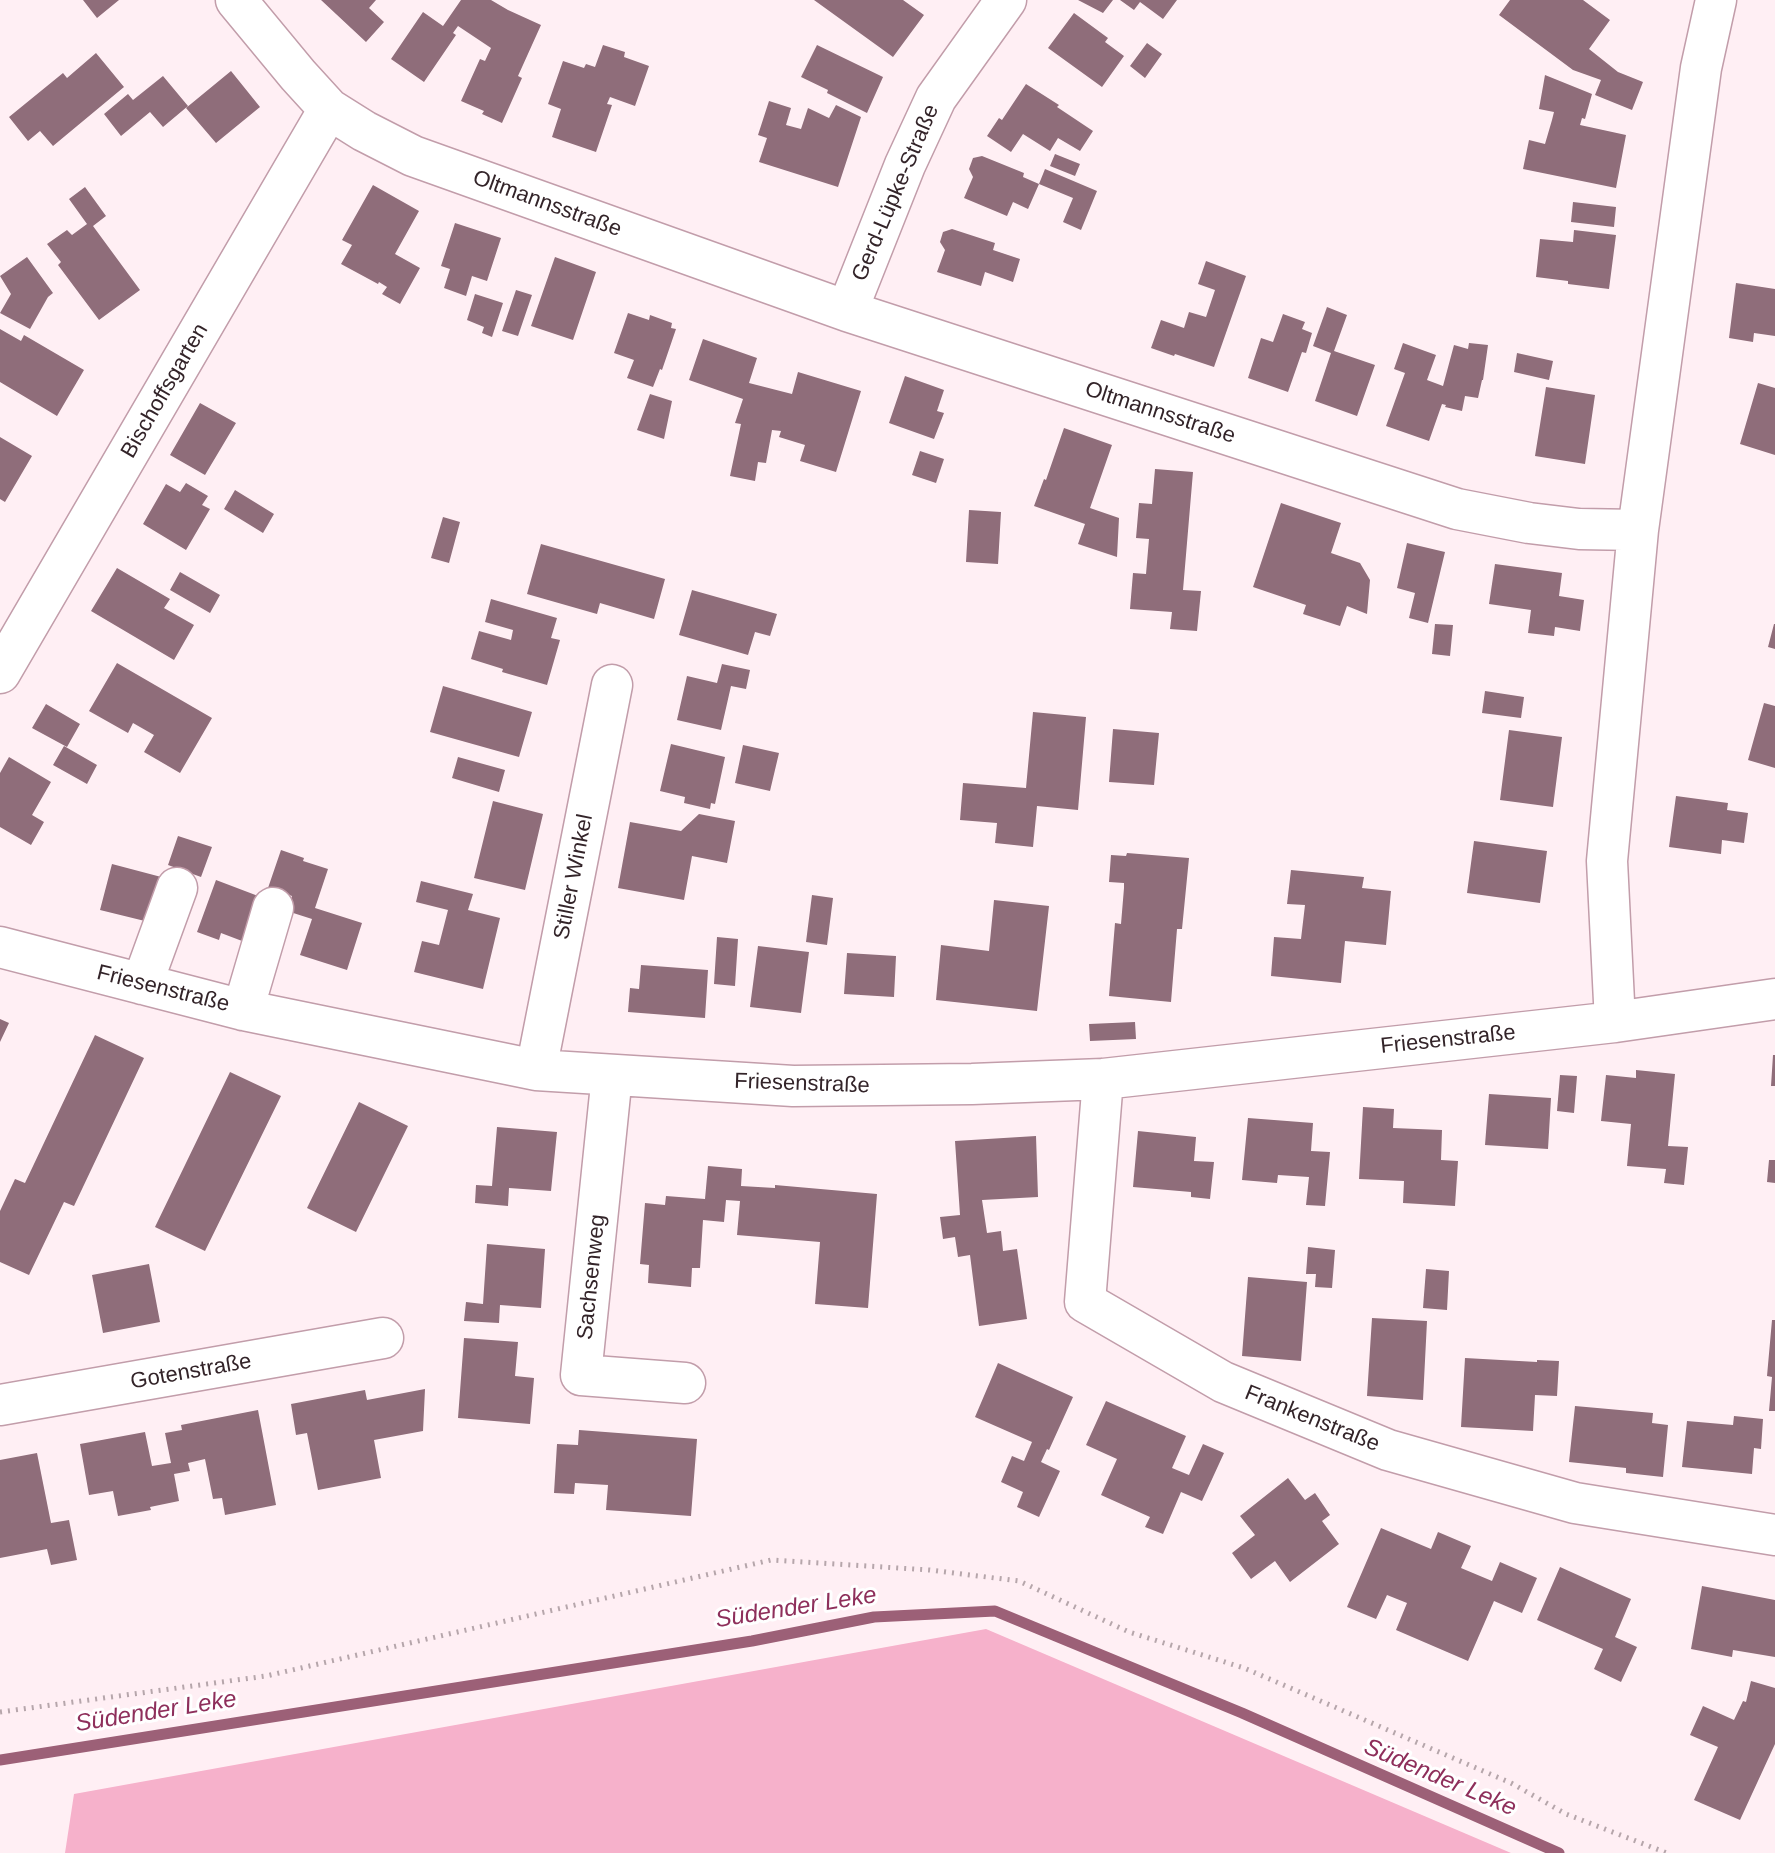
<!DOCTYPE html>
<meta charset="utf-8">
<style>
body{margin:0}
canvas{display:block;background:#ffeff4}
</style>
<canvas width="1775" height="1853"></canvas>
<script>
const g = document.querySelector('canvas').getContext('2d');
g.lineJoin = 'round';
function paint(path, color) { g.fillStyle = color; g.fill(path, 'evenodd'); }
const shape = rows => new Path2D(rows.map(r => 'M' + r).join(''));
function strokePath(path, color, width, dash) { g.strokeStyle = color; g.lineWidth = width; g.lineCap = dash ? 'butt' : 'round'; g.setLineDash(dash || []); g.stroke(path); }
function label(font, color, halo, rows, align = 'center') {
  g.font = font + ' Arial,sans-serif'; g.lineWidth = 6; g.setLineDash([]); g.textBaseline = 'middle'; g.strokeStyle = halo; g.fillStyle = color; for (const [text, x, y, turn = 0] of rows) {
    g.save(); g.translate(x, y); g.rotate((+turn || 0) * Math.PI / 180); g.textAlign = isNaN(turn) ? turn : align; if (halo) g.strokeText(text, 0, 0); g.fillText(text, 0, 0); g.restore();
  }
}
const green = shape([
 [986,1629,1511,1853,65,1853,74,1794]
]);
const stream = shape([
 [0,1760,752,1641,874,1617,995,1611,1242,1713,1559,1853]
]);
const building = shape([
 [83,0,119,0,97,18],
 [321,0,376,0,369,8,384,22,366,42],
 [461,0,491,0,508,10,541,25,518,76,522,78,502,123,482,114,484,111,461,101,480,59,485,61,491,48,458,26,453,33,456,35,424,82,391,59,423,12,443,26],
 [814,0,903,0,924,15,893,57],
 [1078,0,1113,0,1103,13],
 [1120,0,1177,0,1163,19,1140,2,1134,10],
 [1510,0,1583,0,1610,20,1589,49,1618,72,1643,82,1632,110,1595,95,1601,80,1573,70,1499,15],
 [1074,13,1108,38,1105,42,1124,56,1102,87,1048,48],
 [1147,43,1162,54,1145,78,1130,66],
 [603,45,625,52,624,57,649,66,635,106,610,97,607,104,612,105,596,152,552,137,561,109,548,104,563,61,584,68,586,64,595,67],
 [817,45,883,77,867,113,827,93,828,90,801,77],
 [96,53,124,87,53,146,40,131,28,141,9,117,63,73,67,78],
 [231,71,260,107,216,143,186,108],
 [1545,75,1592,94,1585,119,1582,118,1580,125,1626,135,1616,188,1523,169,1529,140,1545,144,1552,120,1554,112,1539,109],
 [163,76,188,106,163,127,150,112,121,136,104,114,128,94,133,100],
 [1026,84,1059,105,1057,107,1093,131,1080,151,1058,138,1050,151,1023,134,1011,152,987,136,999,118,1002,120],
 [769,101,791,108,786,125,801,129,808,108,829,118,836,105,861,117,838,187,759,162,767,138,758,135],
 [1055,154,1080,164,1075,176,1050,166],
 [982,156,1024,173,1023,177,1039,184,1028,209,1013,202,1007,216,964,198,973,177,969,169,973,158],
 [1045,169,1097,191,1081,230,1063,222,1073,198,1039,184],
 [373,185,419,211,395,254,420,268,400,304,382,294,387,287,379,282,378,284,341,264,352,245,342,240],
 [85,187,106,216,93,226,140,290,99,320,58,265,61,262,47,244,67,230,72,235,87,224,69,199],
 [1573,202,1616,207,1614,227,1571,222],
 [455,223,501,238,487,281,472,276,466,296,444,288,450,269,441,266],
 [952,229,995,243,993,250,1020,259,1013,282,985,272,981,286,937,272,945,250,940,242,943,232],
 [1574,230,1616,235,1609,289,1568,284,1568,281,1536,277,1540,239,1573,242],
 [27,257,53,293,48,297,30,329,0,313,11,294,0,276],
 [555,257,596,272,573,340,531,326],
 [1206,261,1246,276,1214,367,1175,354,1174,356,1151,348,1161,320,1184,328,1189,312,1206,317,1215,290,1198,284],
 [1736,283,1775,289,1775,336,1754,333,1753,342,1729,338],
 [516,290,532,295,518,336,502,331],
 [475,294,503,303,492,337,482,333,484,327,467,320],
 [1327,307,1347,315,1334,351,1375,365,1357,416,1315,401,1331,353,1313,346],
 [628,313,649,320,650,315,672,323,671,328,676,329,662,370,660,369,653,387,627,378,634,360,614,353],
 [1283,314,1305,322,1302,329,1312,333,1306,353,1302,352,1288,392,1248,378,1261,338,1273,342],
 [0,329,21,341,24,335,84,370,57,416,0,382],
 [703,339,757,358,749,383,792,394,798,372,861,391,836,472,800,461,805,445,779,437,781,431,772,430,766,463,758,462,755,481,730,476,741,424,735,423,743,399,689,380],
 [1403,343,1436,355,1427,380,1443,386,1454,345,1468,349,1469,343,1488,345,1483,380,1482,380,1478,398,1465,396,1462,411,1445,407,1446,405,1442,404,1429,441,1386,426,1405,373,1394,369],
 [1517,353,1553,361,1549,380,1514,372],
 [905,376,944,390,937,411,944,413,934,439,889,423],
 [1758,383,1775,388,1775,455,1740,444],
 [1546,387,1595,395,1585,464,1535,456],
 [650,394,672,401,664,439,637,430],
 [200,403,236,423,205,475,170,455],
 [1064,428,1112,445,1090,508,1119,518,1117,557,1078,544,1085,524,1034,506,1044,479,1046,480],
 [0,437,32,456,5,502,0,499],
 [920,451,944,459,936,483,912,475],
 [1155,469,1193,472,1183,590,1201,591,1197,631,1170,629,1172,612,1130,609,1133,573,1146,574,1149,539,1136,538,1139,503,1152,504],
 [186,483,208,496,202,505,210,509,186,550,143,524,166,484,180,492],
 [235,490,274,514,263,533,224,509],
 [1281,503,1341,523,1331,553,1360,563,1370,580,1367,614,1347,606,1340,626,1303,614,1306,605,1253,587],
 [969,510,1001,512,998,564,966,562],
 [443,517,460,522,449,563,431,558],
 [1407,543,1445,552,1428,623,1409,618,1415,593,1397,588],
 [541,544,665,579,654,619,600,603,597,614,527,594],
 [1495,564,1562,573,1559,596,1584,600,1580,631,1555,627,1554,636,1528,633,1531,610,1489,604],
 [117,568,170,599,164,608,194,625,174,660,91,611],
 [180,572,220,595,210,613,170,590],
 [692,590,777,614,770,636,755,632,748,655,679,635],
 [491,599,557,618,551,638,560,640,547,685,502,672,503,669,471,659,479,631,511,640,513,630,485,622],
 [1435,624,1453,625,1450,656,1432,654],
 [1774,624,1775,624,1775,649,1768,647],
 [117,663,212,718,180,773,144,752,154,735,133,723,128,733,89,711],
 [722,664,750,670,746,689,731,686,721,730,677,720,687,676,717,683],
 [443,686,532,712,519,757,430,732],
 [1485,691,1524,697,1521,718,1482,713],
 [1764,703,1775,706,1775,768,1748,760],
 [46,704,80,724,67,747,32,728],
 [1033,712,1086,717,1078,810,1037,806,1033,847,995,843,997,823,960,820,963,783,1026,788],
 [1113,729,1159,733,1154,785,1109,782],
 [1509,730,1562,737,1553,807,1500,800],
 [671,744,725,757,715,804,711,803,710,809,684,803,685,797,660,791],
 [743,745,779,753,770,791,735,783],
 [64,746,97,765,87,784,53,765],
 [9,757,51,782,32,815,44,822,31,845,0,827,0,773],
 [458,757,505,770,499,792,452,778],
 [1676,796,1728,803,1727,810,1748,813,1744,843,1722,840,1721,854,1669,847],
 [493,801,543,814,525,890,474,878],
 [699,814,735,821,727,863,692,856,684,900,618,888,630,822,681,831],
 [178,836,212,847,201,877,168,865],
 [1474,841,1547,851,1540,903,1467,893],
 [281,850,304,858,303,861,328,869,315,908,362,923,347,970,300,955,312,919,287,911,292,896,268,888],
 [1127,853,1189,858,1182,929,1177,929,1171,1002,1109,996,1115,923,1121,924,1124,888,1124,883,1109,882,1111,855,1126,856],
 [112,864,165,878,153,923,100,910],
 [1291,870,1364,877,1362,888,1391,891,1386,945,1345,941,1341,983,1271,976,1274,937,1301,939,1305,905,1287,904],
 [216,880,266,899,250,944,221,933,219,940,197,932],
 [421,881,473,894,468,910,500,918,483,989,414,972,422,941,439,945,448,910,416,902],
 [812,895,833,898,827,945,806,942],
 [994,900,1049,906,1037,1011,936,1000,941,945,989,951],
 [717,937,738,939,735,986,714,984],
 [758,946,809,952,801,1013,750,1007],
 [847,953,896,956,894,997,844,994],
 [641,965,708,970,705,1018,628,1012,630,988,639,989],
 [0,1019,9,1023,0,1042],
 [1135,1022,1136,1039,1090,1041,1089,1024],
 [95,1035,144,1058,74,1206,64,1202,29,1275,0,1262,0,1211,15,1179,25,1183],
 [1773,1055,1775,1055,1775,1086,1771,1086],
 [1636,1070,1675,1074,1668,1146,1688,1147,1684,1185,1664,1183,1666,1169,1627,1166,1631,1124,1601,1121,1606,1075,1636,1078],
 [230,1072,281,1096,205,1251,155,1227],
 [1560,1075,1577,1076,1574,1113,1557,1111],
 [1489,1094,1551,1098,1548,1149,1485,1145],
 [359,1102,408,1126,356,1232,307,1208],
 [1363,1107,1394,1109,1393,1128,1442,1130,1441,1160,1458,1161,1455,1206,1403,1203,1404,1181,1359,1179],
 [1248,1118,1313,1123,1311,1151,1330,1152,1325,1206,1306,1205,1309,1177,1278,1175,1277,1183,1242,1180],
 [497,1127,557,1132,551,1191,509,1188,508,1206,475,1203,476,1185,492,1186],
 [1138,1131,1196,1137,1194,1161,1214,1162,1210,1199,1191,1197,1191,1192,1133,1187],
 [1036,1136,1038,1197,982,1200,987,1233,1001,1231,1003,1251,1017,1249,1027,1319,979,1326,970,1255,958,1257,955,1237,943,1239,940,1217,960,1215,955,1141],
 [1769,1160,1775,1160,1775,1183,1767,1182],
 [708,1166,742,1169,741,1186,775,1188,775,1185,877,1194,868,1308,815,1304,820,1242,737,1235,740,1201,726,1200,724,1222,703,1220,700,1268,692,1268,691,1287,648,1283,649,1265,640,1264,645,1203,665,1205,666,1196,705,1199],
 [487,1244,545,1249,541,1308,500,1305,499,1323,464,1321,466,1302,483,1304],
 [1308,1247,1335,1250,1332,1288,1315,1287,1316,1274,1306,1274],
 [149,1264,160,1322,103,1333,92,1275],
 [1426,1269,1449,1271,1447,1310,1423,1308],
 [1248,1277,1307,1282,1301,1361,1242,1356],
 [1372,1318,1427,1321,1423,1400,1367,1396],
 [1772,1320,1775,1320,1775,1411,1769,1411,1772,1377,1767,1376],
 [464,1338,518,1342,515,1376,534,1378,530,1424,458,1418],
 [1465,1358,1537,1362,1537,1360,1559,1361,1557,1396,1535,1395,1533,1431,1461,1427],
 [998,1363,1073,1397,1049,1450,1047,1449,1041,1462,1060,1471,1039,1517,1017,1507,1023,1492,1001,1482,1012,1456,1024,1461,1032,1442,975,1417],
 [425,1389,423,1431,374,1440,381,1478,318,1490,307,1433,296,1435,291,1404,365,1390,367,1400],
 [1106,1401,1186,1436,1172,1468,1189,1475,1203,1444,1224,1453,1202,1501,1181,1492,1163,1534,1145,1527,1150,1517,1101,1495,1117,1459,1086,1445],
 [1575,1406,1653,1413,1652,1423,1668,1425,1663,1477,1626,1473,1626,1468,1569,1462],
 [258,1410,276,1505,225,1515,222,1498,213,1499,205,1459,188,1463,190,1471,174,1474,179,1501,150,1507,151,1510,118,1516,113,1491,89,1495,80,1444,145,1432,152,1466,171,1463,165,1433,182,1430,181,1425],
 [1734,1416,1763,1419,1761,1449,1754,1448,1752,1474,1682,1467,1687,1421,1733,1425],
 [579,1430,697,1439,691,1516,606,1510,608,1485,575,1483,574,1494,554,1493,557,1444,578,1445],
 [37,1453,51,1523,69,1520,77,1560,51,1565,47,1549,0,1558,0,1460],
 [1288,1478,1305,1500,1315,1493,1330,1515,1322,1521,1339,1544,1290,1582,1275,1561,1251,1579,1232,1553,1255,1535,1240,1516],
 [1381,1528,1431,1549,1438,1532,1471,1546,1461,1568,1492,1581,1500,1562,1537,1578,1522,1613,1494,1601,1468,1661,1396,1630,1407,1603,1387,1595,1376,1619,1347,1607],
 [1560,1567,1631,1599,1615,1637,1637,1647,1621,1682,1594,1669,1603,1649,1537,1620],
 [1702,1586,1775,1600,1775,1657,1733,1650,1732,1657,1691,1649],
 [1751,1681,1775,1688,1775,1744,1740,1820,1694,1800,1718,1747,1690,1735,1703,1706,1734,1720,1743,1701,1746,1702]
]);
const path = shape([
 [0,1712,266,1676,771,1560,930,1570,1019,1581,1129,1632,1244,1668,1511,1783,1566,1814,1667,1853]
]);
const minor = shape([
 [236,0,298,75,329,109,364,131,413,156,847,311,1457,509,1529,523,1579,529,1638,530],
 [847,311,905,165,936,98,1006,0],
 [0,673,329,109],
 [0,947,243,1010,536,1070,793,1086,972,1084,1103,1079,1615,1022,1775,999],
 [142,984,177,888],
 [243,1010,273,908],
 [1615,1022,1607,861,1638,530,1701,68,1716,0],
 [536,1070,612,685],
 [612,1075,581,1375,685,1383],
 [1103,1079,1085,1302,1223,1382,1388,1450,1575,1503,1775,1535],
 [0,1405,383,1338]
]);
const streetNames = [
 ["Gerd-Lüpke-Straße",896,193,-67],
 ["Oltmannsstraße",547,204,20],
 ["Bischoffsgarten",165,391,-60],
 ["Oltmannsstraße",1160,413,18],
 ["Stiller Winkel",574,877,-79],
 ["Friesenstraße",163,989,14],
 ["Friesenstraße",1448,1040,-6],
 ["Friesenstraße",802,1084,2],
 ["Sachsenweg",592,1277,-84],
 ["Gotenstraße",191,1372,-10],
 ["Frankenstraße",1312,1419,22]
];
const waterNames = [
 ["Südender Leke",796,1608,-9],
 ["Südender Leke",156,1712,-9],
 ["Südender Leke",1440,1778,23]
];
paint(green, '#f6b1cb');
strokePath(stream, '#9c6077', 11);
paint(building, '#8f6d7a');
strokePath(minor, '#c29daa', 43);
strokePath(path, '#b6a6ab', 5, [2, 6]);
strokePath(minor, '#fff', 40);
label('22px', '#332429', '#fff', streetNames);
label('italic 24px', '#8e2f5b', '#fff', waterNames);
</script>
